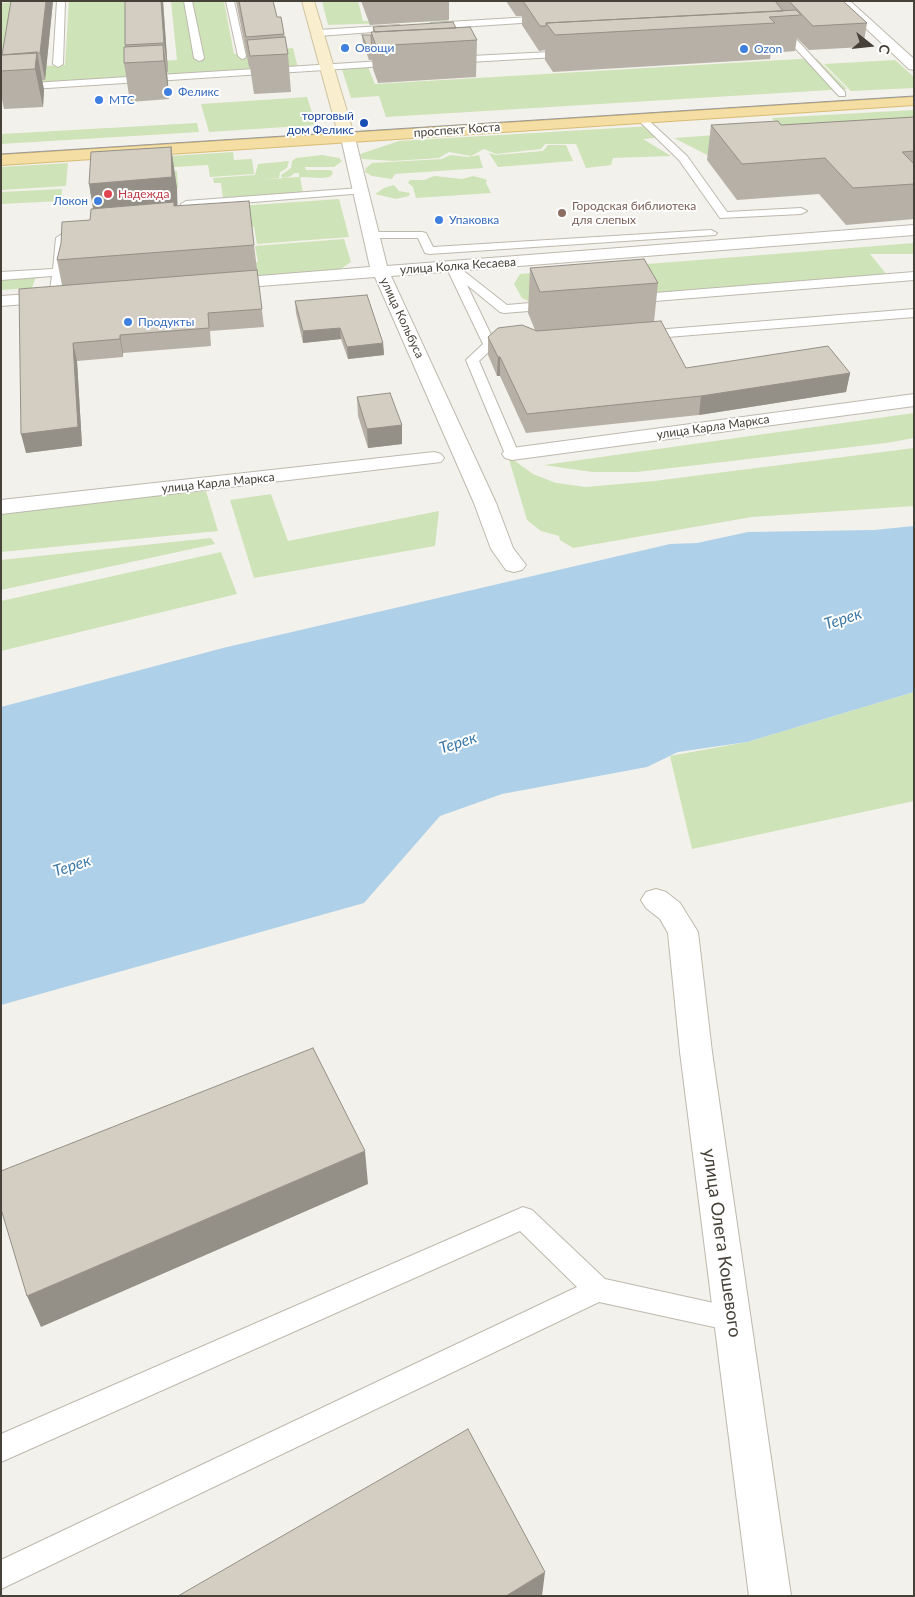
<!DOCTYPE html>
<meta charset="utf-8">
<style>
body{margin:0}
#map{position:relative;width:915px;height:1597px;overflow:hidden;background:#f3f1eb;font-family:Lato,sans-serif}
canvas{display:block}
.frame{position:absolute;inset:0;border:2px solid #474239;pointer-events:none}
.north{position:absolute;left:845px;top:20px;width:50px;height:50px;-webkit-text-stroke:4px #fff;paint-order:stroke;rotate:106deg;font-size:14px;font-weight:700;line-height:20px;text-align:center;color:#474239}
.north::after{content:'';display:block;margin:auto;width:18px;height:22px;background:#474239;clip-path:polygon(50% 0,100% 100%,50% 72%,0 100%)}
</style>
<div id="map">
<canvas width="915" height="1597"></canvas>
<div class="frame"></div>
<div class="north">С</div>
</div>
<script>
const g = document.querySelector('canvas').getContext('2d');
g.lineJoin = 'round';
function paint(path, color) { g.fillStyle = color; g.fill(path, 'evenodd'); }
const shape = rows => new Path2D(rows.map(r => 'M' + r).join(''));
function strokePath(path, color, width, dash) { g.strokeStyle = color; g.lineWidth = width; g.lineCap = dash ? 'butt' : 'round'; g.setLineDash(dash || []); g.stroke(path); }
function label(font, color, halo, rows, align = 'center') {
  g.font = font + ' Lato,sans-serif'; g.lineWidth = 4; g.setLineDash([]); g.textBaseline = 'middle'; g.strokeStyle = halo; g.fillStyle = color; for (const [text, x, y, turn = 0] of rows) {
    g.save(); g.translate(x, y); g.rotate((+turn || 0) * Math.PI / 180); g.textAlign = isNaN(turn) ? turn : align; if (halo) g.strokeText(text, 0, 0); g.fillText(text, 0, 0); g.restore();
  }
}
const green = shape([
 [69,1,126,1,128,63,177,60,171,1,224,1,234,54,282,52,282,49,293,48,299,72,1,89,1,3,15,2,6,68,65,65],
 [322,1,358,1,363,21,446,17,448,21,328,25],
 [816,58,847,89,386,117,379,96,351,98,340,63,379,61,368,67,375,84],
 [895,60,914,77,914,88,851,91,824,64],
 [307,97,316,125,209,132,201,104],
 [914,110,914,119,779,127,772,118],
 [197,123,199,132,1,144,1,134],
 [651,126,667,137,643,139,671,156,613,158,611,165,586,168,576,144,545,144,541,149,496,154,484,149,471,156,449,152,439,158,393,161,362,159,360,154,399,141],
 [758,132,711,157,674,138],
 [548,145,566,145,573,161,498,167,489,153,496,155,543,151],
 [233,152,234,160,252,159,254,174,210,177,208,165,110,171,110,175,177,171,178,188,90,194,91,167,110,160],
 [322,155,339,158,342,161,334,167,305,167,306,170,331,170,333,173,330,177,321,178,300,177,303,193,223,198,221,183,214,183,213,178,255,175,258,164,289,161,287,168,280,172,279,178,257,180,299,177,299,173,295,173,289,177,282,178,281,175,291,168,292,161,296,158],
 [450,155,468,157,479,155,483,168,395,174,392,179,372,176,365,172,366,168,372,163,442,159],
 [68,163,66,186,1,190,1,167],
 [434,176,462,179,473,176,485,179,487,180,486,183,491,193,416,198,413,187,408,183,410,180,424,180],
 [394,185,399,191,410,193,409,196,396,199,375,194,384,188],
 [62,189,61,201,1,204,1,192],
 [339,199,349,237,257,244,254,227,227,229,224,207],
 [344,239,351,262,339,270,137,286,180,268,258,262,255,246],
 [914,243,914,254,870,254,888,276,533,303,522,298,514,284,520,274],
 [36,276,32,288,1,290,1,278],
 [914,413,914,438,886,443,637,472,592,472,544,465],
 [914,448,914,506,752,517,573,548,560,540,559,536,541,531,527,520,508,456,533,474,556,483,586,487,654,481],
 [206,491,218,531,1,552,1,511],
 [271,494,288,541,439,511,435,546,254,578,230,500],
 [211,538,215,544,1,590,1,560],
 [221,552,237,594,1,651,1,601],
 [914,692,914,801,692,849,670,756,747,742]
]);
const water = shape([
 [914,526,914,692,747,742,678,752,647,767,502,794,440,816,364,903,1,1005,1,707,223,648,670,544,697,543,748,532,874,530]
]);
const lane = shape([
 [57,1,65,1,63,64,58,67,53,64,57,1],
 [184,1,192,1,204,58,202,60,199,61,194,58,184,1],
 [226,1,234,1,246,56,245,58,242,59,238,56,226,1],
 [752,1,761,1,845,92,845,96,839,96,752,1],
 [548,16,552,19,551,21,431,29,427,26,431,23,548,16],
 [398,25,401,26,401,30,318,36,314,33,318,30,398,25],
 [571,51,574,52,574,56,451,63,446,60,451,57,571,51],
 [398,60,401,61,401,65,1,91,1,85,398,60],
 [641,115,644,116,687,156,727,212,801,208,807,211,801,214,720,218,679,160,638,120,636,118,641,115],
 [360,188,365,191,364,193,192,207,194,225,192,227,183,228,177,225,182,222,181,204,186,201,360,188],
 [84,229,90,232,88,234,72,237,66,241,65,272,59,300,55,301,49,297,52,276,1,280,1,272,53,269,56,238,65,232,84,229],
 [711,230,717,233,715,235,429,254,425,253,418,238,370,238,364,235,370,232,422,232,426,233,433,247,711,230],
 [452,263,456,265,507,305,553,301,559,305,553,309,504,313,500,312,467,285,496,345,479,361,519,454,517,457,512,458,507,457,505,454,466,360,483,344,449,273,450,271,446,267,452,263],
 [914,272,914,280,630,303,624,299,630,295,914,272],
 [914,309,914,317,643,339,637,335,643,331,914,309],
 [523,1207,532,1210,605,1279,732,1307,741,1310,745,1319,741,1328,732,1331,599,1302,1,1589,1,1560,577,1287,520,1231,1,1462,1,1434,523,1207]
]);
const street = shape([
 [837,1,850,1,914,59,914,70,909,69,837,1],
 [348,134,353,135,355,138,387,266,914,225,914,235,391,276,496,503,513,548,526,565,522,570,514,572,506,570,491,549,474,503,375,277,222,289,216,288,213,284,216,280,222,279,370,267,341,138,343,135,348,134],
 [57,292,63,293,66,297,63,301,1,306,1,296,57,292],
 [914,394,914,406,512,460,505,458,502,454,505,450,512,448,914,394],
 [434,452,441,454,444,458,441,462,1,514,1,500,434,452],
 [656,889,666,892,680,903,698,932,712,1052,791,1596,749,1596,680,1052,668,933,660,919,646,908,641,900,646,892,656,889]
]);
const secondary = shape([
 [302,1,314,1,355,138,353,141,343,141,336,126,302,1]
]);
const primary = shape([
 [914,97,914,105,1,165,1,155,914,97]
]);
const tram = shape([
 [1,154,914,96]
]);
const wall = shape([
 [53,1,45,80,42,80,44,90,43,107,4,109,1,95,1,55,2,55],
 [125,1,163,1,168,72,167,72,169,99,130,102,124,63,125,47],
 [236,1,273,1,277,17,281,17,288,54,291,92,254,94,250,67,249,67],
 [361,1,449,1,449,20,370,25],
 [506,1,843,1,867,23,863,47,809,50,797,38,795,51,771,53,770,59,553,72,545,60,545,50,539,51,522,25,522,16,516,16],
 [373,27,456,28,477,40,476,77,378,83,373,69,372,60,369,60,363,43,362,35,371,35,371,32,373,32],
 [914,117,914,219,846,225,819,194,737,200,707,160,711,125,781,125],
 [171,147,177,189,177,206,254,245,264,327,210,331,211,346,123,353,123,357,77,361,82,446,26,453,62,285,57,260,90,220,93,208],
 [530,268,658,283,654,322,686,368,850,373,846,392,699,415,526,433,500,376,497,376,488,355,488,337,535,330,528,313],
 [295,301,383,343,384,355,348,359,341,339,303,343,296,313],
 [357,397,402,425,402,444,368,448,358,416]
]);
const shadedWall = shape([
 [46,1,53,1,45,80,40,53],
 [161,1,163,1,168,72,164,43],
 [163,45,168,82,169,99,164,61],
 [37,52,44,90,43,107,35,69],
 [171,147,177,189,178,220,96,227,89,184],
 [340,328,341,339,303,343,303,331],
 [120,335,123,353,123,357,120,339],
 [73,343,77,361,82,446,26,453,21,434],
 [383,343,384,355,348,359,347,347],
 [498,357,500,357,500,376,497,376],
 [850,373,846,392,699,415,701,396],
 [402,425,402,444,368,448,367,429],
 [365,1151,368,1184,41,1327,27,1296],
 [545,1572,542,1596,506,1596]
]);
const building = shape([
 [11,1,46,1,40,53,2,55,11,1],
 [125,1,161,1,164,43,125,45,125,1],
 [239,1,273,1,277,17,281,17,284,34,246,37,239,1],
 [523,1,775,1,783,11,546,23,546,26,540,26,523,1],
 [789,1,843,1,867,23,813,26,789,1],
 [796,10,801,15,769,17,775,23,555,35,546,23,796,10],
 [453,22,456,28,375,32,373,27,453,22],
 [470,27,477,40,376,46,371,32,470,27],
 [362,35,371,35,372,52,369,52,362,35],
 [285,37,288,54,250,56,247,40,285,37],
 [163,45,164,61,124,63,124,47,163,45],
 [37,52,35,69,1,71,1,55,37,52],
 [914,117,914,151,902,152,914,164,914,184,853,188,825,158,742,164,711,125,778,121,781,125,914,117],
 [171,147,172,177,89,184,91,152,171,147],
 [249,201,254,245,57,260,61,243,62,222,90,220,91,209,174,202,174,206,249,201],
 [644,259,658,283,540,292,530,268,644,259],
 [257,270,262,309,208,313,209,328,120,335,120,339,73,343,78,427,21,434,19,289,257,270],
 [367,295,383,343,347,347,340,328,303,331,295,301,367,295],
 [661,321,686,368,828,346,850,373,701,396,527,414,500,357,498,357,488,337,498,328,522,325,537,331,661,321],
 [390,393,402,425,367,429,357,397,390,393],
 [313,1048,365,1151,27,1296,1,1209,1,1171,313,1048],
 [468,1429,545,1572,506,1596,178,1596,468,1429]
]);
const markers = [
 [345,48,5,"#3f7fe0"],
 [744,49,5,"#3f7fe0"],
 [168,92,5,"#3f7fe0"],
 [99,100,5,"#3f7fe0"],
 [364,123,5,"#1a4fb4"],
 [108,194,5,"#e0444e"],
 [98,201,5,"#3f7fe0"],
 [562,213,5,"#8d6e63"],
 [439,220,5,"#3f7fe0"],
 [128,322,5,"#3f7fe0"]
];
const farShopnames = [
 ["Овощи",355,48],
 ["Ozon",754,49],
 ["Феликс",178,92],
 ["МТС",109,100],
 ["Локон",88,201,"right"],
 ["Упаковка",449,220],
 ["Продукты",138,322]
];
const farTransitnames = [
 ["торговый",354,116],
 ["дом Феликс",354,130]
];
const farStreetnames = [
 ["проспект Коста",457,130,-4],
 ["улица Колка Кесаева",458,266,-4],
 ["улица Кольбуса",402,318,65],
 ["улица Карла Маркса",713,427,-8],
 ["улица Карла Маркса",218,483,-6]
];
const farHealthnames = [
 ["Надежда",118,194]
];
const farEducationnames = [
 ["Городская библиотека",572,206],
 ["для слепых",572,220]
];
const waterNames = [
 ["Терек",843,619,-18],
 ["Терек",458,743,-18],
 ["Терек",72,866,-18]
];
const nearStreetnames = [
 ["улица Олега Кошевого",722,1243,82]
];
paint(green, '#cfe3b8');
paint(water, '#aed0e9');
strokePath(lane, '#beb9ae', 2);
strokePath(street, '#beb9ae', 2);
strokePath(secondary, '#cec39f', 2);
strokePath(primary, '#d7bb75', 2);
paint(lane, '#fff');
paint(street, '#fff');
paint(secondary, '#f9efcf');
paint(primary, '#f4dea3');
strokePath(tram, '#989898', 1);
paint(wall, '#b6b0a6');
paint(shadedWall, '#949087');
paint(building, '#d4cdc1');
strokePath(building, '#949087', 1);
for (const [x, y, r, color] of markers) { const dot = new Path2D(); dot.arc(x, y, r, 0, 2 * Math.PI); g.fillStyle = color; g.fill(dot); strokePath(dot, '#fff', 2); }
label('12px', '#366cbe', '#fff', farShopnames, 'left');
label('12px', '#164399', '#fff', farTransitnames, 'right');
label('12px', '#474239', '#fff', farStreetnames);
label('12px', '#be3a42', '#fff', farHealthnames, 'left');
label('12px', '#785e54', '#fff', farEducationnames, 'left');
label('italic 16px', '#3d79a8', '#fff', waterNames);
label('18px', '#474239', '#fff', nearStreetnames);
</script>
